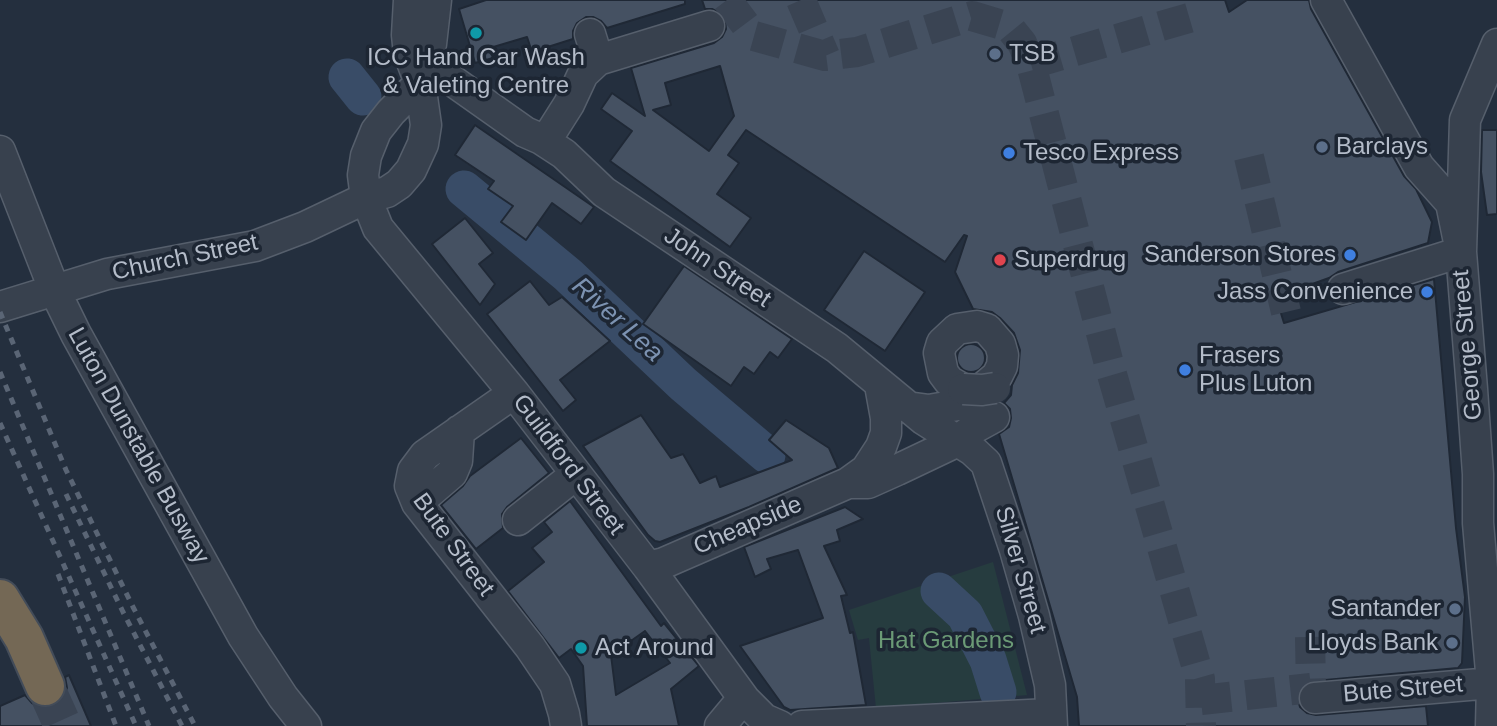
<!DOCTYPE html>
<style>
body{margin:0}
canvas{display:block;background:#242f3e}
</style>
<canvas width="1497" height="726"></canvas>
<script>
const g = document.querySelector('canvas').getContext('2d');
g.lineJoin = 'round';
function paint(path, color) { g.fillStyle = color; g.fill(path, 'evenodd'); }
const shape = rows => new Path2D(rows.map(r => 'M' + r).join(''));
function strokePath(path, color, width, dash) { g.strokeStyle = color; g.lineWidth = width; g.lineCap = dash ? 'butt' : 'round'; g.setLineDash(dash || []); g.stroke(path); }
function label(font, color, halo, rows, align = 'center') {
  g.font = font + ' Arial,sans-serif'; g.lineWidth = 7; g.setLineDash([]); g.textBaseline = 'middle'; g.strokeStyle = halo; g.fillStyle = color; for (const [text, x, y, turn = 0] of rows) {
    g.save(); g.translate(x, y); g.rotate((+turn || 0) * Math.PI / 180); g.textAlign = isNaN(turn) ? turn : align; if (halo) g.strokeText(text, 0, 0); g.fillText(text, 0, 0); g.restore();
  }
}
const green = shape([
 [993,562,1027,695,876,708,869,638,858,640,849,610]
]);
const river = shape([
 [347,77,363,97],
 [464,189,568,275,683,384,767,455],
 [939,591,965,615,988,660,998,692]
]);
const building = shape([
 [486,0,685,0,685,4,607,28,601,21,593,17,586,17,577,23,573,31,573,39,532,52,527,37,490,48,493,58,475,63,459,9,486,0],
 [702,0,1225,0,1229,12,1247,0,1309,0,1311,9,1404,176,1416,189,1432,222,1428,243,1338,272,1329,278,1276,297,1284,323,1434,279,1456,528,1465,597,1462,663,1458,668,1314,681,1306,683,1300,690,1298,700,1300,707,1307,713,1316,715,1426,706,1428,726,1079,726,1077,697,999,434,1009,427,1011,418,1010,409,1004,403,1011,395,1012,385,1018,373,1020,350,1014,333,1000,318,992,312,973,309,955,272,967,236,964,235,945,262,746,130,728,155,739,163,717,194,751,218,730,247,610,161,632,131,601,109,612,93,645,116,631,68,714,43,722,37,726,29,725,20,720,13,712,9,705,9,702,0],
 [720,66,734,116,709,151,653,110,671,105,665,83,720,66],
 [475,125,594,207,581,224,552,203,526,240,501,222,513,206,488,189,494,181,455,155,475,125],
 [1482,130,1497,130,1497,214,1487,215,1481,172,1482,130],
 [465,218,493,253,479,264,495,284,480,305,432,244,465,218],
 [864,251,925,292,885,351,824,310,864,251],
 [684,266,792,339,778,358,770,352,754,374,744,367,731,386,643,324,684,266],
 [530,281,549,305,562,297,610,341,560,380,576,400,563,411,487,314,530,281],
 '957 358a14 14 0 1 1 28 0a14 14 0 1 1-28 0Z',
 [641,415,671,458,683,454,700,483,716,476,720,487,792,460,769,440,786,420,829,448,838,468,749,507,660,542,655,541,648,535,583,446,641,415],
 [521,438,549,473,507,507,502,514,503,528,476,549,441,505,463,486,470,476,521,438],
 [570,501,661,626,664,623,699,666,671,689,679,726,587,726,583,666,571,649,559,658,508,591,544,562,532,548,552,532,544,522,570,501],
 [645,631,670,663,616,695,611,655,645,631],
 [845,507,863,519,837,530,840,541,824,546,847,595,841,596,850,633,853,632,866,705,790,710,784,707,740,646,823,618,798,550,767,559,771,569,755,577,744,547,845,507],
 [69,675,91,726,0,726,0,706,25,695,32,703,42,708,54,706,63,698,67,688,65,677,69,675]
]);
const minorTunnel = shape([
 [727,0,754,36,825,56,857,52,972,16,1009,27,1022,43,1031,64,1109,364,1200,679,1201,726],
 [801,0,825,56],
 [1031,64,1199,15],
 [1249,157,1286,312],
 [1201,700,1311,688,1310,637]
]);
const highwayTunnel = shape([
 [45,686,63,726]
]);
const minor = shape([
 [436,0,431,44,420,83,391,112,376,131,366,156,363,175,366,198,378,228,514,393,648,567,745,700,764,719,780,726],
 [1326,0,1419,167,1451,203,1461,252,1472,389,1478,474,1478,523,1492,683,1491,726],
 [590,34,598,60],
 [420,83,437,77,450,79,525,132,541,139,564,154,604,192,837,348,923,419,972,450,986,463,1015,550,1034,616,1050,685,1052,726],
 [541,139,550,134,569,104,583,74,598,60,709,26],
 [0,151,54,289,76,334,243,636,283,697,306,726],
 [1343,289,1461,252,1465,120,1497,44],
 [0,307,107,274,255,246,305,227,366,198,387,192,399,184,411,170,423,144,426,125,420,83,409,54,407,35,409,0],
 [514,393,425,455,413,471,410,486,417,503,530,647,555,684,564,714,566,726],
 [907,407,929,410,958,405,972,397,997,376,1002,366,1003,355,1000,344,987,329,977,326,957,329,942,343,939,353,943,373,949,381,963,389],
 [848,483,868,483,897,470,958,441,974,428,994,417],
 [417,503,452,473,457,461,459,431],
 [518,520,575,475],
 [648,567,664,563,848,483,866,470,881,447,886,433,886,418,880,385],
 [1315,698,1492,683],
 [720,726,735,708,745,700],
 [802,726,1050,714]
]);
const highway = shape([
 [0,599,24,638,45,686]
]);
const rail = shape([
 [0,312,66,470,133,607,195,726],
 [0,372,149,726],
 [0,423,136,726],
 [66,494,123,612,182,726],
 [58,574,116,726]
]);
const minorBridge = shape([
 [963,389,982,390,995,388]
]);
const markers = [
 [476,33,7,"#0f9aa8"],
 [995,54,7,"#5c6f8a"],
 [1322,147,7,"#5c6f8a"],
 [1009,153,7,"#3f7fe0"],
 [1350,255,7,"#3f7fe0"],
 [1000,260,7,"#e0444e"],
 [1427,292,7,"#3f7fe0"],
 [1185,370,7,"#3f7fe0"],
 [1455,609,7,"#5c6f8a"],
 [1452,643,7,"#5c6f8a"],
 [581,648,7,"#0f9aa8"]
];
const poiNames = [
 ["TSB",1009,54],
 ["ICC Hand Car Wash",476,58,"center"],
 ["& Valeting Centre",476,86,"center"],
 ["Barclays",1336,147],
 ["Tesco Express",1023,153],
 ["Sanderson Stores",1336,255,"right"],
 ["Superdrug",1014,260],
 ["Jass Convenience",1413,292,"right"],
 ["Frasers",1199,356],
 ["Plus Luton",1199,384],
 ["Santander",1441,609,"right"],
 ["Lloyds Bank",1438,643,"right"],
 ["Act Around",595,648]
];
const streetNames = [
 ["Church Street",185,258,-12],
 ["John Street",717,268,34],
 ["George Street",1468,345,-95],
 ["Luton Dunstable Busway",138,446,61],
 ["Guildford Street",568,465,53],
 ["Cheapside",748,526,-23],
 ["Bute Street",453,545,54],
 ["Silver Street",1020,570,74],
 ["Bute Street",1403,690,-5]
];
const parkNames = [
 ["Hat Gardens",946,641]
];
const waterNames = [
 ["River Lea",617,320,42]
];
paint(green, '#263c3f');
strokePath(river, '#394c67', 37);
paint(building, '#455162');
strokePath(building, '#1f2835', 2);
strokePath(minorTunnel, '#3a4453', 30, [30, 15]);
strokePath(highwayTunnel, '#3a4453', 38, [38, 19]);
strokePath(minor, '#565f6c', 33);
strokePath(highway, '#434c59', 42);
strokePath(minor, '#38414e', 30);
strokePath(highway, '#746855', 38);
strokePath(rail, '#5a6575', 5, [7, 7]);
strokePath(minorBridge, '#565f6c', 33, []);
strokePath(minorBridge, '#38414e', 30);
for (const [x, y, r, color] of markers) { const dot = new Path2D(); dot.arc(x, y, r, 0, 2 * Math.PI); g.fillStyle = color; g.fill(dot); strokePath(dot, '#1d2633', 2.5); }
label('24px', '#b4bcc9', '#1d2633', poiNames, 'left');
label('24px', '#b4bcc9', '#1d2633', streetNames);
label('24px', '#6b9a76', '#1d2633', parkNames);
label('italic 26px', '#7c92b1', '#1d2633', waterNames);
</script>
